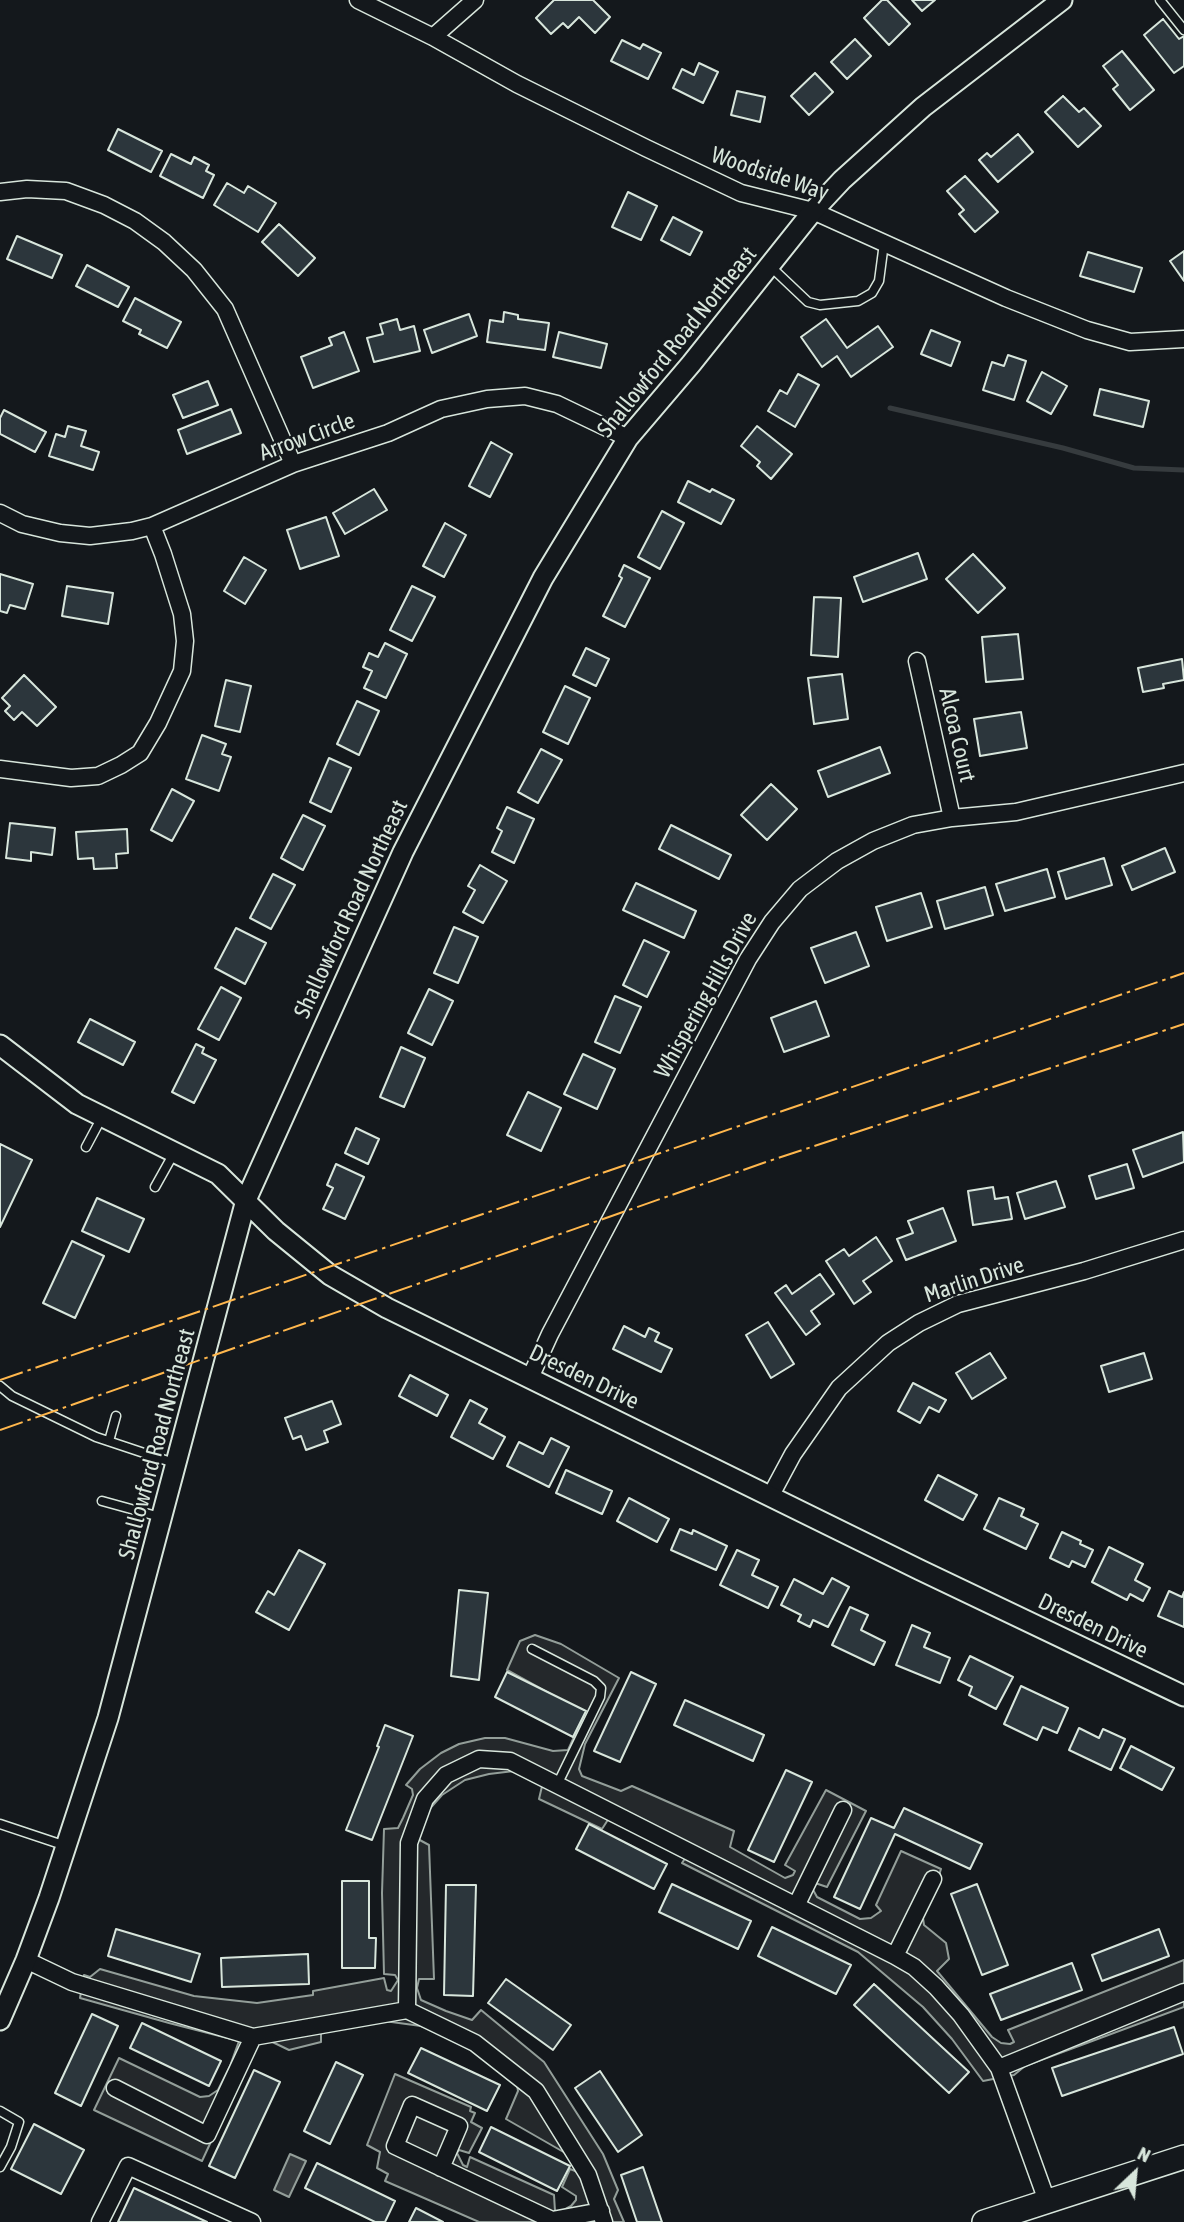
<!DOCTYPE html>
<style>
body{margin:0}
#map{position:relative;width:1184px;height:2222px;overflow:hidden;background:#14181c;font-family:"Asap Condensed",sans-serif}
canvas{display:block}
.north{position:absolute;left:1100px;top:2138px;width:70px;height:70px;-webkit-text-stroke:5px #14181c;paint-order:stroke;rotate:26deg;font-size:19px;font-weight:700;line-height:28px;text-align:center;color:#d8e6dc}
.north::after{content:'';display:block;margin:auto;width:24px;height:32px;background:#d8e6dc;clip-path:polygon(50% 0,100% 100%,50% 72%,0 100%)}
</style>
<div id="map">
<canvas width="1184" height="2222"></canvas>
<div class="north">N</div>
</div>
<script>
const g = document.querySelector('canvas').getContext('2d');
g.lineJoin = 'round';
function paint(path, color) { g.fillStyle = color; g.fill(path, 'evenodd'); }
const shape = rows => new Path2D(rows.map(r => 'M' + r).join(''));
function strokePath(path, color, width, dash) { g.strokeStyle = color; g.lineWidth = width; g.lineCap = dash ? 'butt' : 'round'; g.setLineDash(dash || []); g.stroke(path); }
function label(font, color, halo, rows, align = 'center') {
  g.font = font + ' "Asap Condensed",sans-serif'; g.lineWidth = 5; g.setLineDash([]); g.textBaseline = 'middle'; g.strokeStyle = halo; g.fillStyle = color; for (const [text, x, y, turn = 0] of rows) {
    g.save(); g.translate(x, y); g.rotate((+turn || 0) * Math.PI / 180); g.textAlign = isNaN(turn) ? turn : align; if (halo) g.strokeText(text, 0, 0); g.fillText(text, 0, 0); g.restore();
  }
}
const parking = shape([
 [535,1635,561,1644,619,1678,585,1744,579,1769,582,1776,621,1791,632,1786,734,1831,730,1847,785,1878,793,1875,795,1871,785,1865,826,1790,866,1811,827,1887,815,1883,811,1886,817,1897,860,1919,871,1918,881,1911,876,1905,901,1851,941,1869,934,1890,922,1911,924,1925,946,1943,949,1959,937,1971,992,2037,1001,2043,1010,2044,1014,2042,1008,2030,1184,1960,1184,2007,1025,2066,1014,2075,983,2081,952,2039,923,2007,858,1952,682,1863,692,1848,611,1815,602,1829,539,1799,543,1782,514,1771,489,1774,465,1780,442,1795,426,1813,416,1838,429,1845,434,1979,419,1979,417,1988,421,2000,446,2011,472,2020,481,2010,544,2062,603,2154,618,2190,614,2199,624,2222,479,2222,385,2181,388,2174,377,2168,380,2152,367,2145,395,2074,471,2107,470,2111,475,2113,471,2122,482,2128,469,2153,459,2150,457,2153,463,2165,467,2167,470,2157,554,2195,555,2211,560,2212,571,2206,576,2200,576,2196,562,2187,570,2169,583,2174,567,2154,506,2119,518,2091,517,2085,472,2050,451,2037,421,2026,362,2018,321,2026,321,2042,289,2050,264,2038,259,2038,202,2161,94,2110,119,2058,200,2097,209,2096,218,2090,230,2066,239,2041,169,2023,80,1998,84,1975,90,1977,100,1969,194,1996,257,2003,313,1995,313,1991,384,1978,387,1990,391,1991,398,1980,395,1975,384,1974,382,1893,384,1829,398,1828,403,1818,413,1795,412,1789,406,1785,420,1769,441,1753,459,1744,485,1738,505,1738,553,1751,568,1750,585,1713,507,1670,520,1641,535,1635]
]);
const water = shape([
 [290,2154,306,2161,289,2197,274,2190,290,2154]
]);
const stream = shape([
 [890,408,1063,448,1134,468,1184,470]
]);
const building = shape([
 [554,0,593,0,610,17,595,33,579,17,568,28,563,23,551,34,536,18,554,0],
 [882,0,887,0,910,24,889,45,864,18,882,0],
 [912,0,935,0,922,11,912,0],
 [1163,19,1179,39,1184,36,1184,66,1174,73,1144,35,1163,19],
 [855,39,871,56,847,79,831,62,855,39],
 [622,40,640,49,643,44,661,53,648,79,611,61,622,40],
 [1122,51,1154,90,1130,110,1113,89,1118,85,1103,66,1122,51],
 [699,63,718,72,703,103,673,88,682,69,694,75,699,63],
 [815,73,833,92,809,115,791,96,815,73],
 [737,91,765,97,760,122,731,115,737,91],
 [1063,96,1079,112,1084,108,1101,126,1078,147,1045,112,1063,96],
 [118,129,162,151,151,172,108,150,118,129],
 [1018,134,1033,152,998,182,979,160,987,153,991,157,1018,134],
 [171,154,191,164,194,157,209,165,206,171,214,175,203,198,160,176,171,154],
 [965,176,998,212,975,232,959,214,964,210,947,191,965,176],
 [227,183,244,193,248,186,276,203,258,232,214,205,227,183],
 [628,192,657,206,641,240,612,227,628,192],
 [673,217,702,232,690,255,661,240,673,217],
 [279,224,315,258,298,276,262,242,279,224],
 [17,236,62,255,52,278,7,259,17,236],
 [1184,251,1184,281,1170,261,1184,251],
 [1088,252,1142,268,1134,292,1080,276,1088,252],
 [87,265,129,287,118,307,76,286,87,265],
 [135,298,181,322,167,348,139,334,141,330,123,321,135,298],
 [504,312,518,315,518,319,549,323,545,350,487,342,490,320,503,322,504,312],
 [469,314,477,336,432,353,424,330,469,314],
 [397,319,400,330,414,326,420,351,374,362,367,338,383,334,380,324,397,319],
 [826,319,847,348,878,326,893,347,851,377,837,356,822,367,801,337,826,319],
 [931,330,960,342,951,366,921,354,931,330],
 [344,332,359,371,313,388,301,357,332,345,329,338,344,332],
 [559,332,607,344,601,368,553,357,559,332],
 [1008,355,1026,361,1014,400,983,390,992,362,1004,366,1008,355],
 [1042,372,1067,386,1051,414,1027,401,1042,372],
 [798,374,819,385,795,427,768,411,780,390,787,394,798,374],
 [208,381,218,405,183,418,173,395,208,381],
 [1100,389,1149,401,1143,427,1094,415,1100,389],
 [231,409,241,433,187,454,178,430,231,409],
 [4,410,46,432,35,452,0,434,0,418,4,410],
 [68,426,86,431,81,446,99,452,93,470,49,456,56,434,65,437,68,426],
 [757,426,792,454,771,479,757,466,760,462,741,446,757,426],
 [491,442,512,454,490,497,469,486,491,442],
 [688,481,710,492,712,489,734,500,721,524,678,502,688,481],
 [374,489,387,510,345,534,333,513,374,489],
 [662,511,684,523,660,569,638,557,662,511],
 [326,517,339,556,300,569,287,530,326,517],
 [445,523,466,535,444,577,423,566,445,523],
 [918,553,927,579,863,602,854,577,918,553],
 [973,554,1005,588,978,613,946,579,973,554],
 [244,557,266,570,245,604,224,591,244,557],
 [624,565,650,578,625,627,603,616,622,578,619,576,624,565],
 [0,574,33,584,25,609,10,605,7,613,0,611,0,574],
 [67,586,113,593,108,624,62,616,67,586],
 [412,586,435,597,412,641,390,630,412,586],
 [814,597,841,598,838,657,811,655,814,597],
 [1018,634,1023,679,986,682,982,637,1018,634],
 [385,643,407,654,386,698,364,688,372,671,363,667,369,653,378,657,385,643],
 [586,648,609,659,596,686,573,675,586,648],
 [1182,659,1184,680,1163,684,1164,688,1143,692,1138,668,1182,659],
 [842,674,848,719,814,724,808,678,842,674],
 [24,675,56,707,37,726,22,712,14,720,5,711,10,706,2,698,24,675],
 [226,680,251,686,240,732,215,726,226,680],
 [565,686,590,698,568,744,543,732,565,686],
 [357,701,379,711,359,755,337,744,357,701],
 [1021,712,1027,748,980,756,974,719,1021,712],
 [202,735,226,744,222,754,231,757,219,791,186,779,202,735],
 [880,747,890,773,828,797,818,771,880,747],
 [541,749,562,760,538,803,518,792,541,749],
 [329,758,351,768,331,812,310,802,329,758],
 [771,784,797,809,767,840,741,815,771,784],
 [172,789,194,801,172,841,151,830,172,789],
 [507,807,534,819,514,863,492,852,502,831,497,828,507,807],
 [303,815,325,826,303,870,281,858,303,815],
 [10,823,55,828,52,855,31,852,31,861,6,858,10,823],
 [671,825,731,855,719,879,659,849,671,825],
 [127,829,128,853,116,854,117,868,94,869,93,858,78,859,76,832,127,829],
 [1165,848,1175,872,1132,890,1122,866,1165,848],
 [1104,858,1112,885,1066,899,1058,872,1104,858],
 [480,865,507,881,483,923,463,912,475,890,468,886,480,865],
 [1047,869,1055,897,1005,911,996,884,1047,869],
 [273,874,295,885,271,929,250,918,273,874],
 [636,883,696,911,684,938,623,910,636,883],
 [985,887,993,915,945,929,937,901,985,887],
 [921,893,932,927,887,941,876,907,921,893],
 [454,927,478,937,458,983,434,973,454,927],
 [236,928,266,943,245,984,215,968,236,928],
 [856,932,869,966,825,983,811,948,856,932],
 [644,940,669,952,647,997,623,985,644,940],
 [221,987,241,998,219,1040,198,1029,221,987],
 [429,989,453,1001,432,1045,408,1033,429,989],
 [615,996,641,1007,620,1053,595,1042,615,996],
 [816,1001,829,1036,784,1052,771,1018,816,1001],
 [90,1019,135,1042,123,1065,78,1042,90,1019],
 [196,1044,204,1048,202,1053,216,1060,194,1103,172,1092,196,1044],
 [401,1047,425,1058,404,1107,380,1097,401,1047],
 [583,1054,615,1069,597,1109,564,1094,583,1054],
 [528,1092,561,1108,541,1151,507,1135,528,1092],
 [356,1128,379,1139,368,1164,345,1153,356,1128],
 [1183,1132,1184,1162,1143,1177,1133,1150,1183,1132],
 [0,1144,32,1160,0,1227,0,1144],
 [336,1164,364,1177,345,1219,323,1209,333,1188,327,1185,336,1164],
 [1127,1164,1134,1188,1096,1199,1089,1176,1127,1164],
 [1056,1181,1065,1207,1025,1219,1017,1193,1056,1181],
 [993,1187,995,1199,1008,1197,1012,1219,973,1225,968,1191,993,1187],
 [97,1198,144,1219,129,1252,82,1231,97,1198],
 [943,1208,956,1241,906,1260,897,1239,913,1233,908,1221,943,1208],
 [876,1237,892,1261,863,1281,871,1292,854,1304,826,1261,844,1249,849,1256,876,1237],
 [72,1241,104,1256,75,1318,43,1303,72,1241],
 [820,1274,834,1294,811,1311,820,1324,806,1335,775,1293,786,1285,792,1294,820,1274],
 [768,1322,794,1364,771,1378,746,1335,768,1322],
 [624,1326,645,1337,649,1328,659,1333,655,1341,672,1349,661,1372,613,1349,624,1326],
 [990,1353,1006,1378,972,1399,956,1373,990,1353],
 [1144,1353,1152,1379,1109,1392,1101,1366,1144,1353],
 [410,1375,448,1395,437,1416,399,1396,410,1375],
 [913,1383,946,1400,939,1412,929,1407,920,1423,898,1411,913,1383],
 [470,1400,487,1409,479,1423,505,1437,493,1459,451,1437,470,1400],
 [332,1401,341,1424,324,1431,328,1442,306,1450,301,1436,293,1439,285,1418,332,1401],
 [551,1438,569,1447,549,1487,507,1466,519,1442,543,1454,551,1438],
 [566,1470,612,1491,602,1514,556,1493,566,1470],
 [938,1475,977,1495,963,1520,925,1500,938,1475],
 [629,1498,669,1519,657,1542,617,1521,629,1498],
 [999,1498,1024,1509,1021,1516,1038,1524,1026,1549,984,1529,999,1498],
 [680,1529,692,1534,693,1530,727,1546,716,1570,671,1550,680,1529],
 [1062,1532,1081,1541,1080,1544,1093,1550,1085,1567,1072,1561,1069,1567,1050,1558,1062,1532],
 [1109,1547,1143,1564,1135,1580,1150,1588,1143,1601,1130,1594,1127,1600,1092,1582,1109,1547],
 [299,1550,325,1564,289,1630,256,1612,268,1591,274,1595,299,1550],
 [737,1550,759,1560,752,1575,778,1587,768,1608,720,1585,737,1550],
 [832,1578,849,1587,828,1627,813,1620,810,1627,798,1621,801,1615,781,1605,794,1579,823,1594,832,1578],
 [459,1590,488,1593,479,1680,451,1676,459,1590],
 [1169,1591,1182,1597,1184,1592,1184,1627,1158,1616,1169,1591],
 [850,1607,868,1615,861,1630,885,1642,874,1665,832,1645,850,1607],
 [912,1625,930,1633,924,1647,950,1658,940,1683,896,1665,912,1625],
 [970,1656,1013,1677,996,1709,969,1695,972,1687,958,1680,970,1656],
 [507,1672,586,1711,573,1737,495,1697,507,1672],
 [631,1672,656,1684,620,1762,594,1751,631,1672],
 [1021,1686,1068,1708,1057,1733,1043,1727,1037,1740,1004,1724,1021,1686],
 [685,1700,764,1735,753,1761,674,1725,685,1700],
 [385,1725,413,1736,372,1840,346,1830,379,1747,377,1746,385,1725],
 [1079,1728,1099,1738,1103,1729,1125,1739,1111,1770,1069,1750,1079,1728],
 [1131,1746,1174,1768,1162,1790,1120,1768,1131,1746],
 [786,1770,812,1782,774,1862,748,1850,786,1770],
 [904,1808,982,1844,970,1869,895,1834,860,1909,834,1897,871,1818,894,1828,904,1808],
 [589,1824,667,1864,654,1889,576,1849,589,1824],
 [342,1881,369,1881,369,1938,376,1938,375,1968,342,1968,342,1881],
 [672,1884,751,1921,738,1949,659,1912,672,1884],
 [977,1884,1008,1965,982,1975,951,1894,977,1884],
 [446,1885,476,1885,473,1996,444,1995,446,1885],
 [772,1927,851,1965,836,1994,758,1956,772,1927],
 [116,1929,200,1954,191,1982,108,1956,116,1929],
 [1159,1929,1169,1956,1102,1981,1092,1955,1159,1929],
 [308,1954,309,1984,222,1987,221,1958,308,1954],
 [1072,1963,1082,1990,1001,2020,990,1994,1072,1963],
 [506,1979,571,2025,553,2050,488,2003,506,1979],
 [874,1984,969,2072,949,2093,854,2005,874,1984],
 [92,2014,118,2026,81,2106,55,2093,92,2014],
 [142,2023,221,2061,209,2086,130,2048,142,2023],
 [1174,2027,1183,2054,1062,2096,1052,2068,1174,2027],
 [421,2048,500,2085,487,2111,408,2073,421,2048],
 [336,2062,363,2075,330,2144,304,2131,336,2062],
 [254,2070,280,2082,235,2178,209,2166,254,2070],
 [600,2071,642,2135,618,2152,575,2088,600,2071],
 [34,2124,84,2150,61,2194,11,2169,34,2124],
 [491,2127,570,2166,557,2191,479,2152,491,2127],
 [317,2163,395,2201,385,2222,375,2222,305,2188,317,2163],
 [643,2167,662,2222,637,2222,621,2175,643,2167],
 [134,2188,207,2222,118,2222,134,2188],
 [416,2208,443,2222,409,2222,416,2208]
]);
const service = shape([
 [1160,0,1184,30],
 [770,266,808,302,820,305,858,301,872,293,879,281,884,243],
 [86,1147,102,1117],
 [155,1187,174,1153],
 [0,1386,12,1396,96,1437,174,1463],
 [109,1441,116,1416],
 [102,1501,160,1517],
 [532,1649,594,1681,601,1688,600,1697,557,1785],
 [0,1824,66,1846],
 [0,2111,19,2122,11,2147,0,2167]
]);
const minor = shape([
 [358,0,433,37,517,84,646,148,741,193,813,211,1006,298,1087,330,1130,342,1184,339],
 [433,37,475,0],
 [0,192,27,189,66,191,104,205,135,221,164,242,194,270,225,309,293,464],
 [0,513,22,524,60,533,90,536,132,531,152,526,293,464,388,433,441,409,487,399,525,396,557,404,628,438],
 [917,661,952,818],
 [0,769,71,778,98,776,121,765,140,753,158,723,182,671,185,641,182,614,163,554,152,526],
 [530,1378,550,1334,748,959,772,922,800,889,837,861,873,841,913,825,952,818,1016,812,1184,773],
 [771,1495,793,1454,839,1388,888,1343,919,1323,958,1304,1084,1271,1184,1240],
 [796,1906,843,1810],
 [895,1956,933,1879],
 [26,1960,72,1982,253,2037,407,2010,475,2043,536,2091,588,2175,604,2222],
 [407,2010,409,1843,425,1799,446,1775,479,1759,510,1761,895,1956,914,1967,936,1987,961,2015,999,2068,1047,2201],
 [999,2068,1184,1992],
 [115,2088,207,2135,253,2037],
 [441,2168,459,2126,412,2105,395,2146,552,2220,601,2211],
 [100,2222,128,2166,252,2222]
]);
const tertiary = shape([
 [0,1045,77,1104,218,1174,276,1231,330,1275,387,1308,920,1570,1184,1696],
 [0,2020,26,1960,49,1898,108,1718,246,1200,403,852,543,578,628,438,691,364,813,211,842,180,923,107,1062,0]
]);
const secondary = shape([
 [984,2222,1184,2157]
]);
const power = shape([
 [0,1380,1184,973],
 [0,1430,766,1162,1184,1024]
]);
const streetNames = [
 ["Woodside Way",770,174,19],
 ["Shallowford Road Northeast",677,342,-51],
 ["Arrow Circle",307,437,-20],
 ["Alcoa Court",957,735,77],
 ["Shallowford Road Northeast",351,909,-65],
 ["Whispering Hills Drive",706,995,-61],
 ["Marlin Drive",974,1280,-18],
 ["Dresden Drive",584,1377,26],
 ["Shallowford Road Northeast",157,1444,-75],
 ["Dresden Drive",1093,1626,26]
];
paint(parking, '#24282b');
strokePath(parking, '#939e99', 2);
paint(water, '#363b3e');
strokePath(water, '#939e99', 2);
strokePath(stream, '#363b3e', 5);
paint(building, '#2c363c');
strokePath(building, '#d8e6dc', 2);
strokePath(service, '#d8e6dc', 11);
strokePath(minor, '#d8e6dc', 19);
strokePath(tertiary, '#d8e6dc', 23);
strokePath(secondary, '#d8e6dc', 26);
strokePath(service, '#14181c', 8);
strokePath(minor, '#14181c', 16);
strokePath(tertiary, '#14181c', 19);
strokePath(secondary, '#14181c', 23);
strokePath(power, '#ffb74d', 2, [24, 5, 3.5, 5]);
label('23px', '#d8e6dc', '#14181c', streetNames);
</script>
